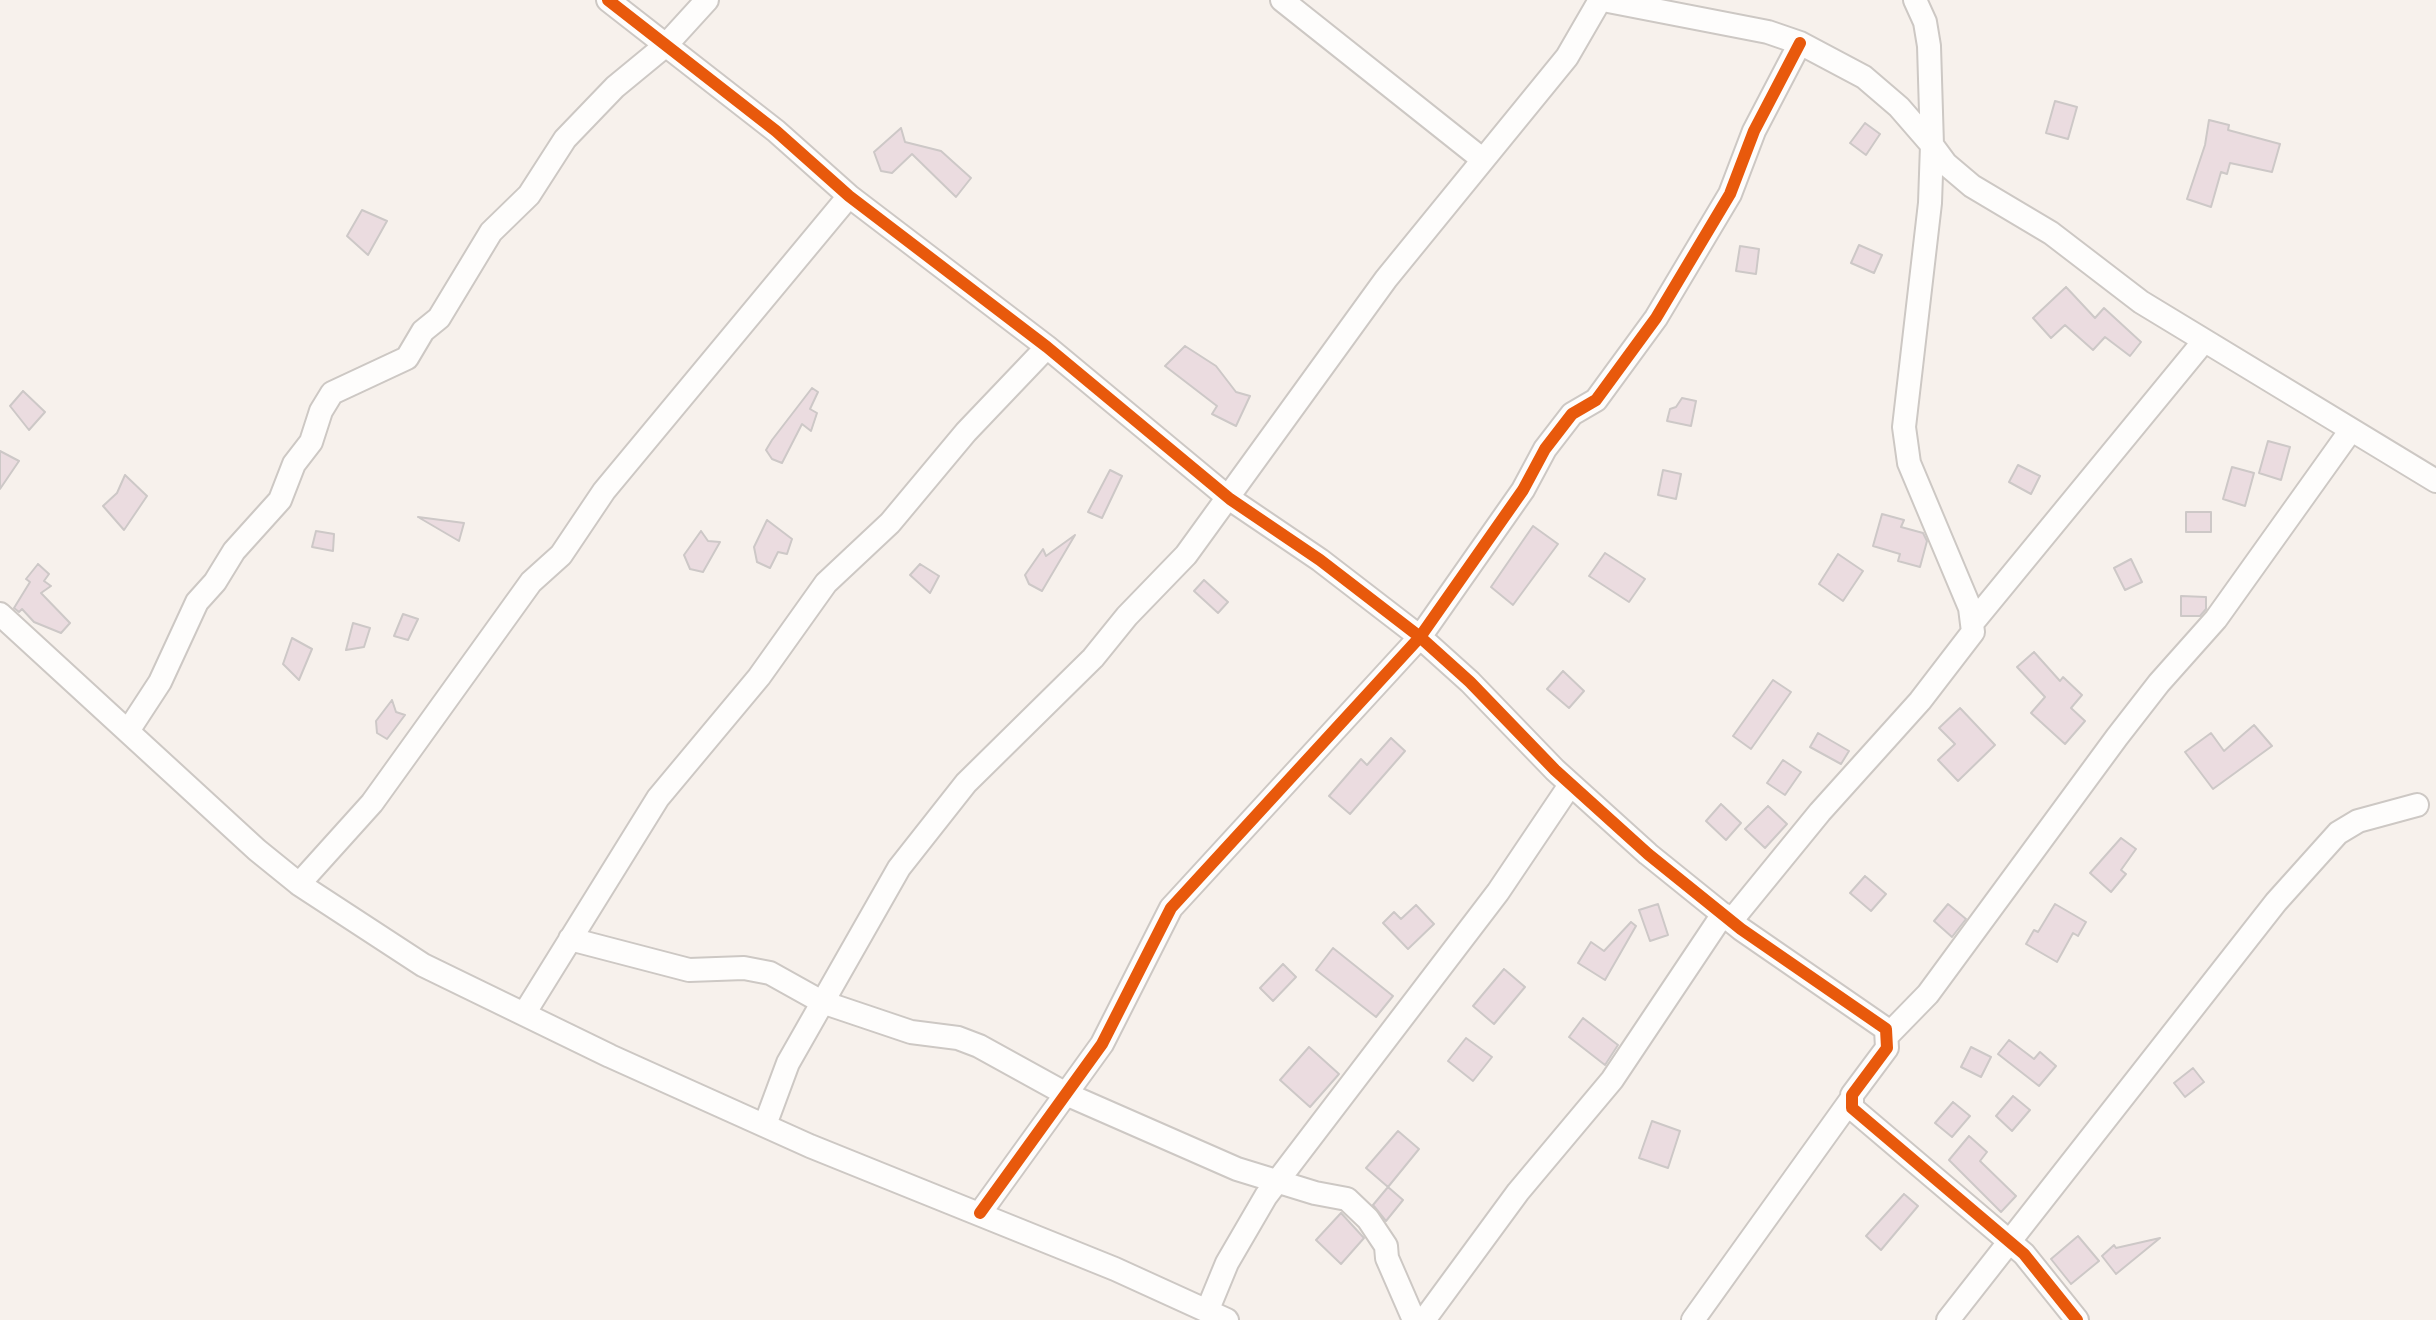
<!DOCTYPE html>
<style>
body{margin:0}
canvas{display:block;background:#f7f1ec}
</style>
<canvas width="2436" height="1320"></canvas>
<script>
const g = document.querySelector('canvas').getContext('2d');
g.lineJoin = 'round';
function paint(path, color) { g.fillStyle = color; g.fill(path, 'evenodd'); }
const shape = rows => new Path2D(rows.map(r => 'M' + r).join(''));
function strokePath(path, color, width, dash) { g.strokeStyle = color; g.lineWidth = width; g.lineCap = dash ? 'butt' : 'round'; g.setLineDash(dash || []); g.stroke(path); }
const building = shape([
 [2055,101,2077,107,2068,139,2046,133,2055,101],
 [2209,120,2229,125,2228,130,2280,144,2272,172,2230,163,2227,174,2221,172,2211,207,2187,199,2205,145,2209,120],
 [1865,123,1880,134,1866,155,1850,143,1865,123],
 [901,128,905,142,941,151,971,178,956,197,912,154,892,173,881,171,874,152,901,128],
 [362,210,387,221,368,255,347,236,362,210],
 [1859,245,1882,255,1874,273,1851,263,1859,245],
 [1740,246,1759,249,1756,274,1736,271,1740,246],
 [2066,287,2095,318,2104,308,2141,342,2130,356,2105,337,2093,350,2065,325,2051,338,2033,318,2066,287],
 [1185,346,1216,366,1236,392,1250,396,1236,426,1212,414,1217,406,1165,366,1185,346],
 [812,388,818,392,810,409,817,413,811,431,802,424,782,463,772,459,766,450,772,440,812,388],
 [23,391,45,412,29,430,10,406,23,391],
 [1682,398,1696,401,1691,426,1667,421,1670,409,1676,407,1682,398],
 [2268,441,2290,447,2281,480,2259,473,2268,441],
 [0,451,19,461,0,489,0,451],
 [2018,465,2040,476,2031,494,2009,482,2018,465],
 [2232,467,2254,473,2245,506,2223,499,2232,467],
 [1110,470,1122,476,1102,518,1088,512,1110,470],
 [1663,470,1681,474,1676,499,1658,495,1663,470],
 [125,475,147,496,124,530,103,506,117,493,125,475],
 [2186,512,2211,512,2211,532,2186,532,2186,512],
 [1882,514,1904,520,1901,527,1923,533,1927,541,1920,567,1898,561,1900,554,1873,546,1882,514],
 [418,517,464,523,459,541,418,517],
 [767,520,792,539,787,554,778,552,770,568,757,562,754,547,767,520],
 [1533,526,1558,544,1513,605,1491,587,1533,526],
 [316,531,334,534,333,551,312,547,316,531],
 [701,531,708,541,720,542,703,572,690,569,684,555,701,531],
 [1075,535,1042,591,1029,584,1025,575,1043,549,1046,556,1075,535],
 [1605,553,1645,579,1629,602,1589,576,1605,553],
 [1838,554,1863,571,1843,601,1819,584,1838,554],
 [2131,559,2142,582,2125,590,2114,568,2131,559],
 [38,564,49,574,44,581,51,586,41,593,70,623,61,633,34,622,22,609,19,612,14,608,30,582,26,579,38,564],
 [920,564,939,576,930,593,910,575,920,564],
 [1204,580,1228,602,1218,613,1194,591,1204,580],
 [2181,596,2206,597,2206,609,2200,616,2181,616,2181,596],
 [403,614,418,619,408,640,394,636,403,614],
 [353,623,370,628,364,647,346,650,353,623],
 [292,638,312,649,299,680,283,664,292,638],
 [2034,652,2060,681,2063,677,2082,695,2071,708,2085,721,2065,744,2031,713,2045,697,2017,667,2034,652],
 [1563,671,1584,691,1569,708,1547,689,1563,671],
 [1773,680,1791,692,1751,749,1733,736,1773,680],
 [392,700,396,712,405,715,387,739,377,733,376,721,392,700],
 [1960,708,1995,745,1958,781,1938,760,1955,744,1939,728,1960,708],
 [2254,725,2272,746,2213,789,2185,752,2211,733,2224,751,2254,725],
 [1818,733,1849,751,1841,764,1810,747,1818,733],
 [1391,738,1405,751,1350,814,1329,796,1361,759,1367,765,1391,738],
 [1783,760,1801,772,1785,795,1767,783,1783,760],
 [1721,804,1741,823,1726,840,1706,821,1721,804],
 [1768,806,1787,824,1765,848,1745,829,1768,806],
 [2121,838,2136,849,2121,870,2126,874,2111,892,2090,873,2121,838],
 [1865,876,1886,894,1871,911,1850,893,1865,876],
 [1658,904,1668,935,1650,941,1639,910,1658,904],
 [1948,904,1966,919,1952,937,1934,921,1948,904],
 [2055,904,2086,922,2078,936,2073,933,2057,962,2026,944,2034,930,2038,932,2055,904],
 [1416,905,1434,924,1408,949,1383,923,1394,912,1401,919,1416,905],
 [1631,922,1636,926,1605,980,1578,963,1591,942,1604,951,1631,922],
 [1333,948,1393,996,1376,1017,1316,970,1333,948],
 [1283,964,1296,977,1273,1001,1260,988,1283,964],
 [1504,969,1525,987,1494,1024,1473,1006,1504,969],
 [1583,1018,1618,1045,1605,1065,1569,1037,1583,1018],
 [1466,1038,1492,1057,1473,1081,1448,1061,1466,1038],
 [2009,1040,2034,1059,2040,1052,2056,1066,2039,1086,1998,1054,2009,1040],
 [1309,1047,1339,1074,1310,1107,1280,1080,1309,1047],
 [1971,1047,1991,1057,1981,1077,1961,1067,1971,1047],
 [2193,1068,2204,1082,2185,1097,2174,1083,2193,1068],
 [2013,1096,2030,1110,2012,1131,1996,1116,2013,1096],
 [1953,1102,1970,1116,1952,1137,1935,1123,1953,1102],
 [1652,1121,1680,1131,1668,1168,1639,1158,1652,1121],
 [1398,1131,1419,1149,1388,1187,1366,1168,1398,1131],
 [1969,1136,1987,1152,1980,1161,2016,1196,2001,1212,1949,1160,1969,1136],
 [1388,1187,1403,1200,1386,1221,1373,1205,1388,1187],
 [1904,1194,1918,1206,1881,1250,1866,1236,1904,1194],
 [1341,1213,1364,1238,1341,1264,1316,1240,1341,1213],
 [2078,1236,2099,1261,2071,1284,2051,1259,2078,1236],
 [2160,1238,2116,1274,2102,1256,2114,1245,2116,1248,2160,1238]
]);
const minor = shape([
 [608,0,776,131,849,196,1047,347,1230,499,1320,560,1420,637,1470,682,1555,770,1648,854,1741,929,1886,1029,1887,1048,1852,1095,1852,1108,2024,1254,2077,1320],
 [1282,0,1482,159],
 [1603,0,1768,32,1800,43,1864,77,1899,107,1932,145,1930,203,1904,427,1909,463,1970,608,1973,632,1920,701,1820,812,1731,921],
 [1915,0,1925,22,1929,46,1932,145,1946,164,1972,186,2051,233,2141,302,2436,481],
 [0,614,257,850,299,884,423,965,610,1056,810,1146,1115,1269,1227,1320],
 [1974,621,2204,341],
 [128,731,160,682,197,602,215,582,234,551,280,500,294,464,311,442,321,411,332,393,407,358,423,331,439,318,491,232,529,195,565,139,615,87,666,45,707,0],
 [299,884,372,803,531,582,561,555,604,491,849,196],
 [570,939,689,970,744,968,770,973,822,1002,911,1032,958,1038,979,1046,1066,1094,1237,1169,1315,1193,1347,1199,1368,1219,1386,1246,1387,1258,1414,1320],
 [524,1014,658,798,759,677,826,583,890,523,966,432,1047,347],
 [1889,1034,1928,994,2117,737,2159,683,2216,619,2351,430],
 [765,1125,788,1063,899,868,966,783,1093,658,1127,616,1186,555,1386,279,1567,57,1600,0],
 [980,1213,1102,1044,1171,908,1420,637,1523,490,1545,449,1572,414,1596,400,1656,318,1730,194,1754,131,1800,43],
 [1208,1309,1227,1263,1266,1196,1498,892,1570,785],
 [1424,1320,1518,1192,1612,1080,1723,914],
 [1693,1320,1850,1101],
 [1948,1320,2276,902,2338,833,2358,821,2417,805]
]);
const cycleway = shape([
 [608,0,776,131,849,196,1047,347,1230,499,1320,560,1420,637,1470,682,1555,770,1648,854,1741,929,1886,1029,1887,1048,1852,1095,1852,1108,2024,1254,2077,1320],
 [980,1213,1102,1044,1171,908,1420,637,1523,490,1545,449,1572,414,1596,400,1656,318,1730,194,1754,131,1800,43]
]);
paint(building, '#ebdce0');
strokePath(building, '#cdc8c7', 2);
strokePath(minor, '#cdc8c4', 26);
strokePath(minor, '#fefdfc', 22);
strokePath(cycleway, '#e8590c', 12);
</script>
